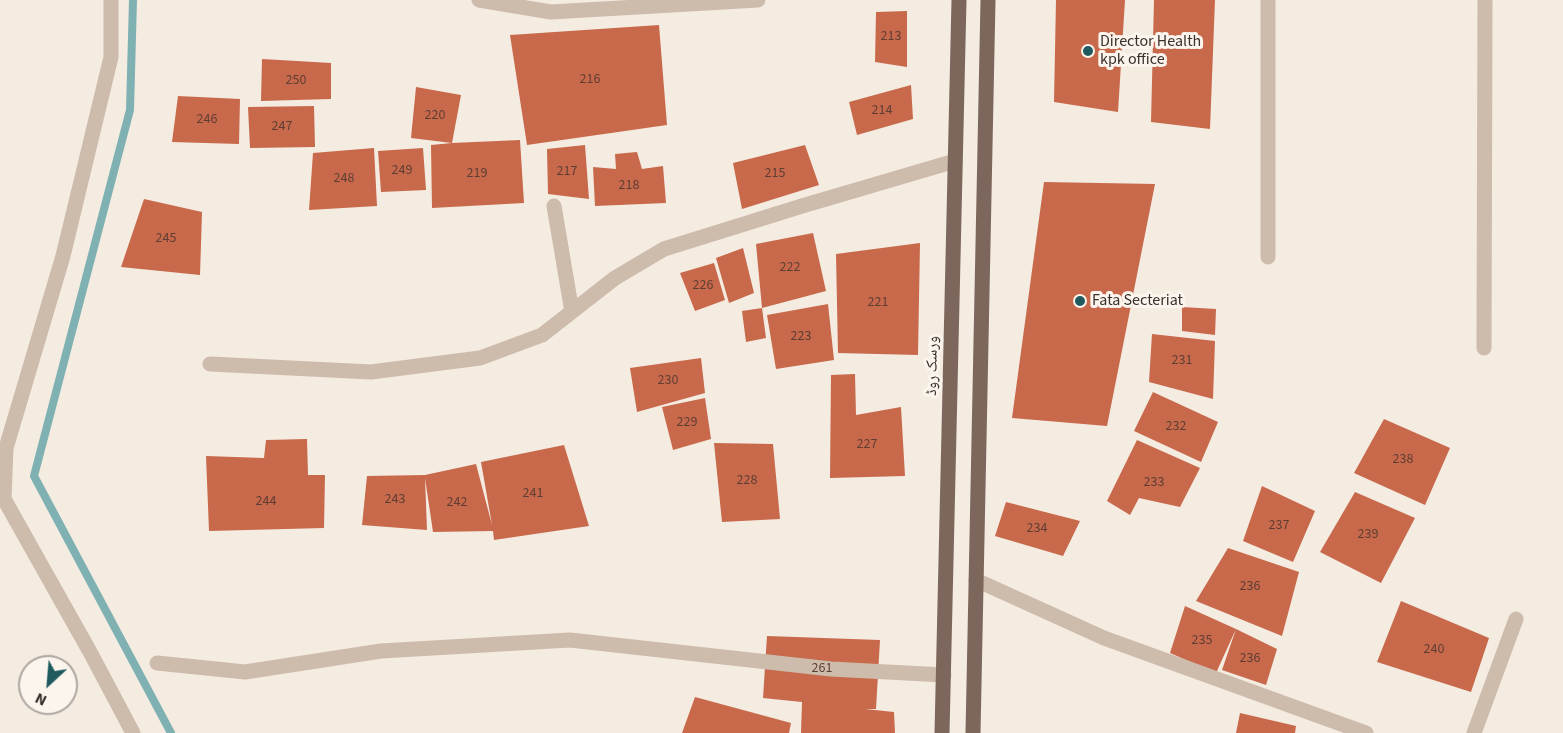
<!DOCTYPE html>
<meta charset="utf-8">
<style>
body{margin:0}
#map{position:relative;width:1563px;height:733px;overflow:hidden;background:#f4ebe1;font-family:"Source Sans 3",sans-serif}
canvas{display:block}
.north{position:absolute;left:18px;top:655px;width:60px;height:60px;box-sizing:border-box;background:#fbf5ee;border:2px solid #aea6a0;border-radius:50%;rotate:206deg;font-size:16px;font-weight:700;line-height:24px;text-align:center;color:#3b302b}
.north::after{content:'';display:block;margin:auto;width:21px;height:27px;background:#1f5a5e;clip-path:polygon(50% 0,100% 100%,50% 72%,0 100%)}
</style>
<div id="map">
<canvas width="1563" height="733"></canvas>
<div class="north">N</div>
</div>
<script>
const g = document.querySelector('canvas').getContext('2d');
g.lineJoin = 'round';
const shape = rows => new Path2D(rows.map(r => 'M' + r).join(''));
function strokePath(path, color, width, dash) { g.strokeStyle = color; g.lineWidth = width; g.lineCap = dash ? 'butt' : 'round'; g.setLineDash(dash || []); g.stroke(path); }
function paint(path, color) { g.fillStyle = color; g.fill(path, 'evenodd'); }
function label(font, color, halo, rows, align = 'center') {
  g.font = font + ' "Source Sans 3","Noto Naskh Arabic",sans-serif'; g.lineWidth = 6; g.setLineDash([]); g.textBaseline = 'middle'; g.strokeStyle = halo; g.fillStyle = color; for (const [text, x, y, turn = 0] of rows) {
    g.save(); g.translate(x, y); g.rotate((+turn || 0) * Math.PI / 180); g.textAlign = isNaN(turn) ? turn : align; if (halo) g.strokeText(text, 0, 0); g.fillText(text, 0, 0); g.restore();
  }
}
const stream = shape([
 [133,0,130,110,34,476,171,733]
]);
const building = shape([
 [1056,0,1125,0,1118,112,1054,102],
 [1154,0,1215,0,1210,129,1151,122],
 [907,11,907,67,875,62,876,12],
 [659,25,667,125,527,145,510,35],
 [262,59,331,63,331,99,261,101],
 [911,85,913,119,857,135,849,102],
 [416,87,461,95,452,143,520,140,524,203,432,208,431,145,452,143,411,138],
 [178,96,240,99,239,144,172,142],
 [314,106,315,147,250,148,248,107],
 [585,145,589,199,548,194,547,149],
 [805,145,819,185,742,209,733,163],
 [374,148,377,206,309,210,313,153],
 [423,148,426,190,381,192,378,151],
 [637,152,642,169,663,166,666,203,595,206,593,167,616,169,615,154],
 [1044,182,1155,184,1107,426,1012,418],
 [144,199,202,212,200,275,121,267],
 [813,233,826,291,762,308,756,244],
 [920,243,918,355,838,353,836,254],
 [743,248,754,293,729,303,716,258],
 [714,263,725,300,695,311,680,273],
 [828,304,834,360,776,369,767,315],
 [1182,307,1216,309,1215,335,1182,331],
 [762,308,766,338,746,342,742,311],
 [1152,334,1215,341,1213,399,1149,382],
 [701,358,705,393,637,412,630,368],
 [855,374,856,415,901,407,905,476,830,478,831,375],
 [1153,392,1218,422,1201,462,1134,431],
 [705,398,711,439,673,450,662,407],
 [1384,419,1450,448,1425,505,1354,473],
 [307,439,308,475,325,475,324,528,209,531,206,456,264,458,266,440],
 [1137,440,1200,468,1180,507,1139,498,1130,515,1107,501],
 [714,443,773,444,780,519,722,522],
 [564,445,589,526,494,540,493,531,433,532,425,478,427,530,362,525,367,476,425,475,476,464,492,525,481,462],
 [1262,486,1315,511,1293,562,1243,541],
 [1355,492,1415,518,1381,583,1320,552],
 [1006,502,1080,521,1063,556,995,536],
 [1228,548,1299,572,1282,636,1196,601],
 [1401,601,1489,638,1471,692,1377,662],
 [1185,606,1236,629,1216,673,1170,653],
 [1236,629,1277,649,1266,685,1222,670],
 [767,636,880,640,876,709,865,709,894,712,895,733,801,733,802,702,763,698],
 [695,697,791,723,789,733,682,733],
 [1240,713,1296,726,1295,733,1236,733]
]);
const minor = shape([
 [479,0,551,12,758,0],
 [554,206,572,312],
 [1268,257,1268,0],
 [1484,348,1485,0],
 [210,364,371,372,480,358,542,335,615,278,664,249,802,206,955,161],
 [976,580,1104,638,1366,733],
 [157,663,245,672,381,651,570,640,831,669,944,675],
 [1474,733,1516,619]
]);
const tertiary = shape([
 [111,0,111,57,63,256,6,448,4,499,90,652,133,733]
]);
const primary = shape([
 [942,733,959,0],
 [973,733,988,0]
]);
const markers = [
 [1088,51,6,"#1f5a5e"],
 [1080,301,6,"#1f5a5e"]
];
const numberNames = [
 ["213",891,37],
 ["216",590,80],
 ["250",296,81],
 ["214",882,111],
 ["220",435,116],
 ["246",207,120],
 ["247",282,127],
 ["249",402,171],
 ["217",567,172],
 ["219",477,174],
 ["215",775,174],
 ["248",344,179],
 ["218",629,186],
 ["245",166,239],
 ["222",790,268],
 ["226",703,286],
 ["221",878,303],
 ["223",801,337],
 ["231",1182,361],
 ["230",668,381],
 ["229",687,423],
 ["232",1176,427],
 ["227",867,445],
 ["238",1403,460],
 ["228",747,481],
 ["233",1154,483],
 ["241",533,494],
 ["243",395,500],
 ["244",266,502],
 ["242",457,503],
 ["237",1279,526],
 ["234",1037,529],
 ["239",1368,535],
 ["236",1250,587],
 ["235",1202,641],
 ["240",1434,650],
 ["236",1250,659],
 ["261",822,669]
];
const poiNames = [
 ["Director Health",1100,42],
 ["kpk office",1100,60],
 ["Fata Secteriat",1092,301]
];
const streetNames = [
 ["ورسک روڈ",933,366,-89]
];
strokePath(stream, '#7fb0b2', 8);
paint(building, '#c8694b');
strokePath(minor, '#cdbbac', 15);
strokePath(tertiary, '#cdbbac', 15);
strokePath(primary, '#7d675c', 15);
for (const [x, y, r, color] of markers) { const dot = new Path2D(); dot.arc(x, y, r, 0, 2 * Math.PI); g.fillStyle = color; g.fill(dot); strokePath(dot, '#fbf5ee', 2); }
label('14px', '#5e3e33', null, numberNames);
label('16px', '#3b302b', '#fbf5ee', poiNames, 'left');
label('16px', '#3b302b', '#fbf5ee', streetNames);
</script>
